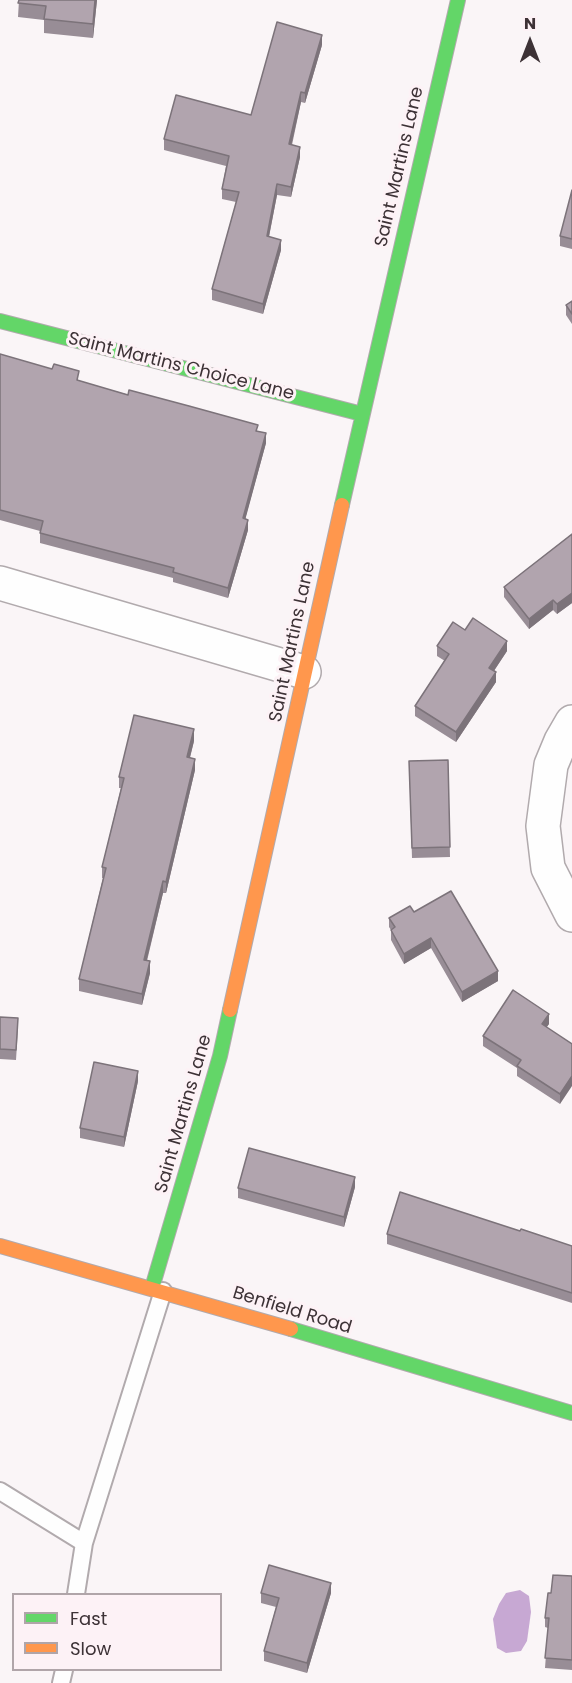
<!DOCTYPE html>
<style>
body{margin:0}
#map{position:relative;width:572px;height:1683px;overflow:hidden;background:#faf5f7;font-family:Poppins,sans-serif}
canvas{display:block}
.legend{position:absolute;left:12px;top:1593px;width:210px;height:78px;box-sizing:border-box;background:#fdf2f6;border:2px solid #b0a5a9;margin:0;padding:8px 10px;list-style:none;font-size:18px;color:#3d3236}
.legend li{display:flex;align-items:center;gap:12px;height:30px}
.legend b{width:30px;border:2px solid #b0a5a9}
.north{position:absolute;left:500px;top:12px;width:60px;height:60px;-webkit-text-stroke:4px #fdf2f6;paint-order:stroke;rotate:0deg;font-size:16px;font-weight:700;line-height:24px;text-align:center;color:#3d3236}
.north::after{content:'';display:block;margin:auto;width:21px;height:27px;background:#3d3236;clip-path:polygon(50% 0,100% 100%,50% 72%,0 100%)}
</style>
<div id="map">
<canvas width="572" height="1683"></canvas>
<ul class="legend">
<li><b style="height:8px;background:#63d668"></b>Fast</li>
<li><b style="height:8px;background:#ff974d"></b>Slow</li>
</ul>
<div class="north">N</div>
</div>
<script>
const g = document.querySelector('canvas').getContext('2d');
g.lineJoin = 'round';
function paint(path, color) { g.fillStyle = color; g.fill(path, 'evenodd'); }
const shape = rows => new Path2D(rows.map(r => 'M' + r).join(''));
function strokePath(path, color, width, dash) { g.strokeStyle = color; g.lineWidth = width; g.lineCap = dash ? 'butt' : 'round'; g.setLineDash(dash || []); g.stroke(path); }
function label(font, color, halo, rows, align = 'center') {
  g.font = font + ' Poppins,sans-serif'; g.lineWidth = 6; g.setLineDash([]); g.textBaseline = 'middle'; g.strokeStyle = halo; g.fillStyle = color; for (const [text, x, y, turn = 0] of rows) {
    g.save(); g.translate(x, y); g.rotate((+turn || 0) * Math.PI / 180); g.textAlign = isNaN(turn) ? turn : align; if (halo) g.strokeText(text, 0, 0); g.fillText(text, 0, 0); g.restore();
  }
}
const water = shape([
 [520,1590,529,1596,531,1612,527,1641,521,1651,506,1653,497,1648,493,1619,499,1604,506,1593]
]);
const lane = shape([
 [0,1491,84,1543,76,1594],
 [84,1543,163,1291],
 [61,1683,64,1670]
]);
const street = shape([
 [0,583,304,672],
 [572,722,561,741,551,765,543,826,548,868,572,915]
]);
const fast = shape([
 [0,321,362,414],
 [342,505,458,0],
 [152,1288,220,1056,230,1010],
 [291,1329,572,1413]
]);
const slow = shape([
 [230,1010,342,505],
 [0,1246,291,1329]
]);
const wall = shape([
 [19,0,97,0,93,38,44,33,44,20,18,17],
 [322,45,305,103,301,102,292,145,300,157,291,197,277,195,269,237,281,250,263,314,212,300,212,289,236,202,222,199,222,189,226,166,164,150,164,139,251,115],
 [572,190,572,249,560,246,560,236],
 [572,301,572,324,566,315,566,305],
 [0,354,79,381,258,431,266,443,245,519,248,530,228,598,173,582,173,578,40,543,40,531,0,520],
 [572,534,572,603,557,614,553,610,529,629,504,597,504,587],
 [465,630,507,651,494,671,496,682,456,742,415,716,415,706,445,661,437,656,437,646],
 [194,741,190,758,195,770,166,893,163,893,147,961,150,973,142,1005,79,991,79,979,103,878,102,878,102,867,121,788,119,788,119,777],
 [448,760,450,857,412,858,409,761],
 [414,912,498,981,462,1002,431,948,404,964,391,940,391,930,389,927,389,918],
 [0,1017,18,1028,16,1060,0,1059],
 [549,1024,546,1027,572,1044,560,1104,517,1076,517,1068,483,1046,483,1036],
 [138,1081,124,1147,80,1138,80,1128],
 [355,1187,344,1227,238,1198,238,1188],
 [520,1231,572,1246,572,1303,387,1244,387,1234],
 [572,1576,572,1670,545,1668,548,1628,545,1627,545,1618,551,1593],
 [261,1593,331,1593,307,1673,264,1661,264,1651,276,1607,261,1603]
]);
const shadedWall = shape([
 [95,0,97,0,93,38,93,24],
 [322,35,322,45,305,103,305,93],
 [301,92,301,102,289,155,289,144],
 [300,147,300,157,291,197,291,187],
 [277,184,277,195,267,246,267,236],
 [281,240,281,250,263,314,263,304],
 [266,433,266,443,243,528,243,518],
 [248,520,248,530,228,598,228,588],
 [572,593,572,603,557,614,557,604],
 [553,600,553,610,529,629,529,619],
 [507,641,507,651,489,678,489,668],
 [496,672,496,682,456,742,456,732],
 [194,729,194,741,187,768,187,757],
 [195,759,195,770,166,893,166,882],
 [163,881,163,893,144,971,144,960],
 [431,938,431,948,404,964,404,954],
 [150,961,150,973,142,1005,142,994],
 [498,971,498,981,462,1002,462,992],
 [549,1014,549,1024,542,1034,542,1024],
 [138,1071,138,1081,124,1147,124,1137],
 [572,1076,572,1086,560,1104,560,1094],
 [355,1177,355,1187,344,1227,344,1217],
 [331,1583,331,1593,307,1673,307,1663]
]);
const building = shape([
 [19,0,95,0,93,24,44,19,46,6,18,3,19,0],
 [277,22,322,35,305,93,301,92,289,144,300,147,291,187,277,184,267,236,281,240,263,304,212,289,239,192,222,189,229,156,164,139,176,95,251,115,277,22],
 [572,190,572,239,560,236,572,190],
 [572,301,572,314,566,305,572,301],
 [0,354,52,369,54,364,79,371,77,380,128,395,129,390,189,406,258,425,256,431,266,433,243,518,248,520,228,588,173,572,174,568,40,533,43,521,0,510,0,354],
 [572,534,572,593,557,604,553,600,529,619,504,587,572,534],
 [473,618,507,641,489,668,496,672,456,732,415,706,449,654,437,646,453,622,465,630,473,618],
 [134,715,194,729,187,757,195,759,166,882,163,881,144,960,150,961,142,994,79,979,106,868,102,867,124,778,119,777,134,715],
 [448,760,450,847,412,848,409,761,448,760],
 [451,891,498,971,462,992,431,938,404,954,391,930,395,927,389,918,410,906,414,912,451,891],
 [513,990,549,1014,542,1024,572,1044,572,1076,560,1094,517,1066,521,1060,483,1036,513,990],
 [0,1017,18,1018,16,1050,0,1049,0,1017],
 [94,1062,138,1071,124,1137,80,1128,94,1062],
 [249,1148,355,1177,344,1217,238,1188,249,1148],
 [400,1192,520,1231,521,1229,572,1246,572,1293,387,1234,400,1192],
 [269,1565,331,1583,307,1663,264,1651,279,1598,261,1593,269,1565],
 [553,1575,572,1576,572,1660,545,1658,549,1618,545,1618,548,1593,551,1593,553,1575]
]);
const streetNames = [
 ["Saint Martins Lane",400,167,-77],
 ["Saint Martins Choice Lane",181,367,14],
 ["Saint Martins Lane",293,642,-78],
 ["Saint Martins Lane",184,1114,-74],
 ["Benfield Road",292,1311,17]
];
paint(water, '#c7a8d3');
strokePath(lane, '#b1aaad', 20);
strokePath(street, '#b1aaad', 36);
strokePath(fast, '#b1aaad', 16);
strokePath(slow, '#b1aaad', 16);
strokePath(lane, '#fefefe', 16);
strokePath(street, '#fefefe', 33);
strokePath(fast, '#63d668', 14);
strokePath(slow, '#ff974d', 14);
paint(wall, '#988d96');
paint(shadedWall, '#7c737a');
paint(building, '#b1a4ae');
strokePath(building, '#7c737a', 1.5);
label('18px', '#3d3236', '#fdf2f6', streetNames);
</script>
